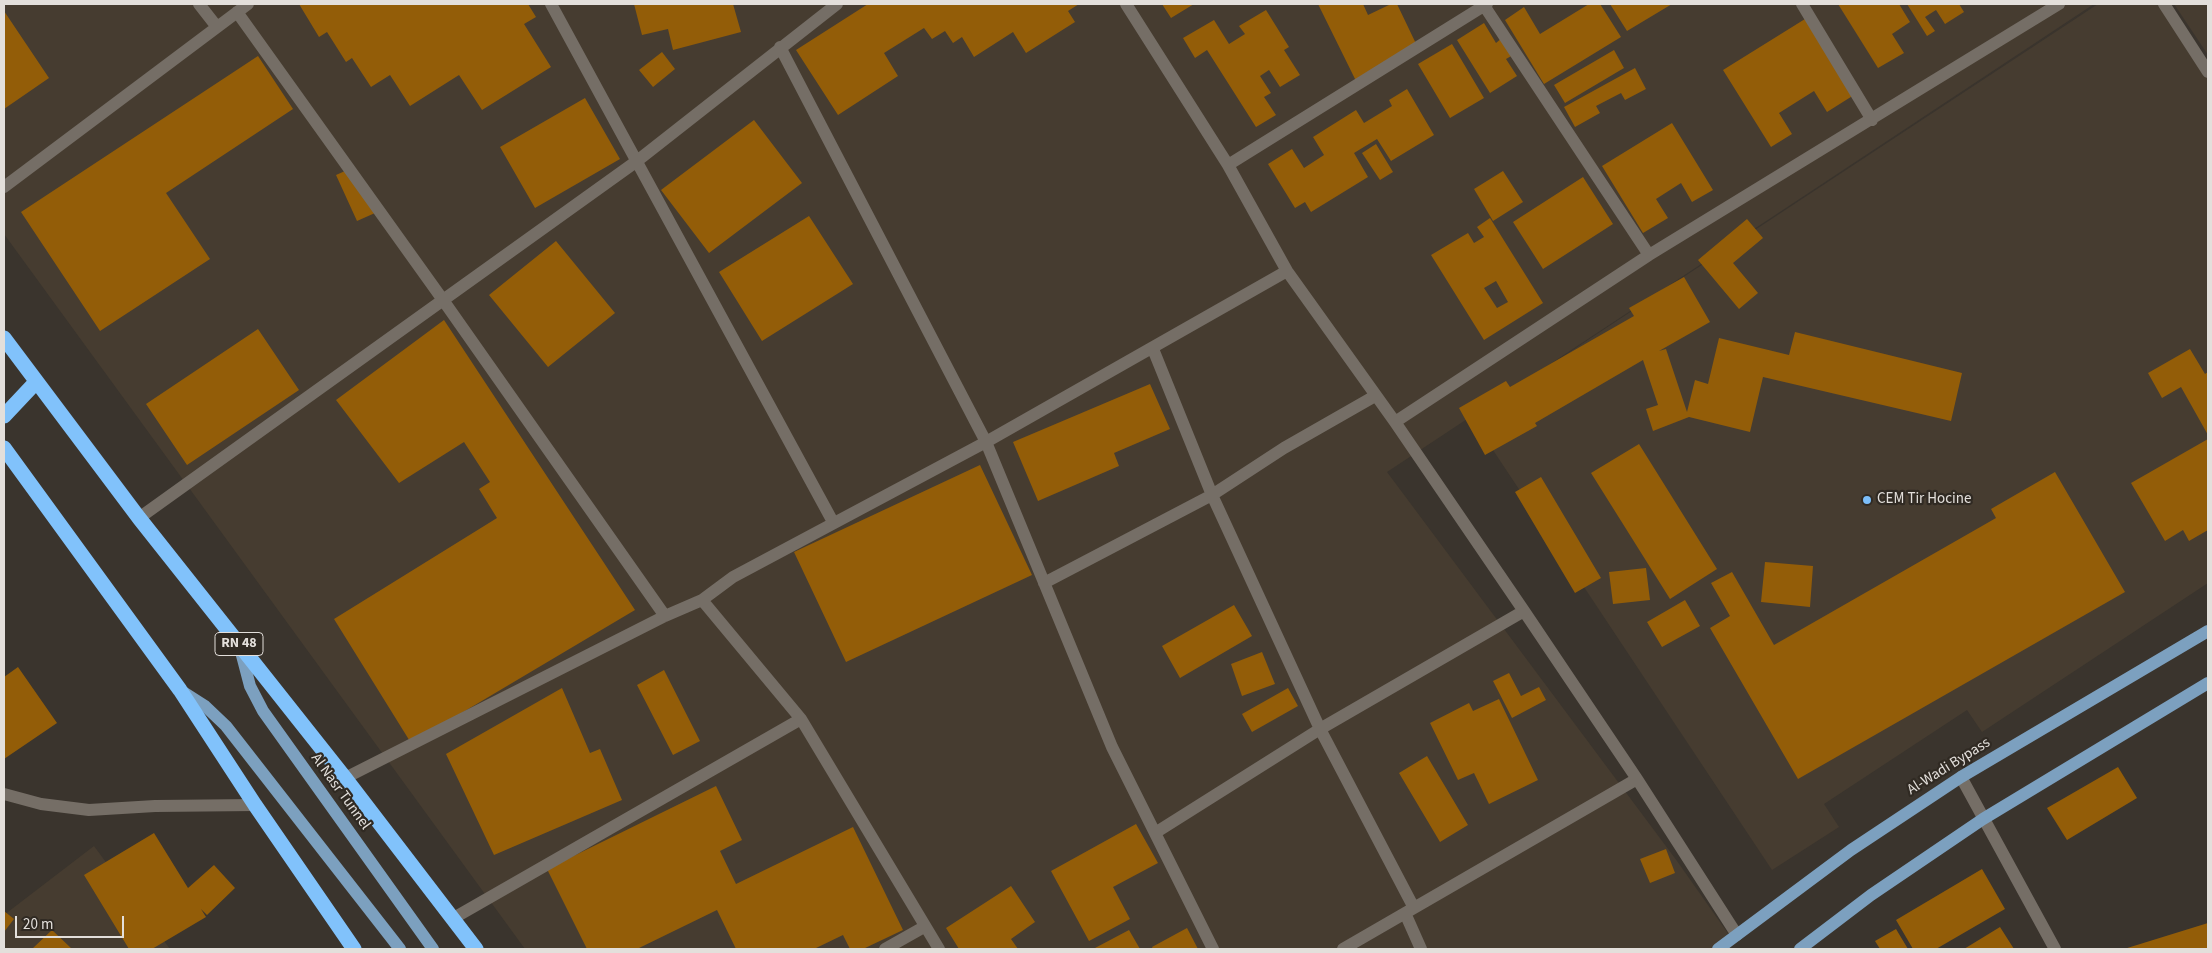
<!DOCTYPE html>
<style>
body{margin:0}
#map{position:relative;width:2212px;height:953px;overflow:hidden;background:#3a342d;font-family:"Source Sans 3",sans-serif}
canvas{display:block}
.frame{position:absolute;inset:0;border:5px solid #e3dfdb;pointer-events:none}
.scale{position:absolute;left:15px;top:916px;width:109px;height:22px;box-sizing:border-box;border:2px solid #e3dfdb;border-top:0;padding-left:6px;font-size:15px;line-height:18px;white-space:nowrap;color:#e3dfdb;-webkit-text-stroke:4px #302a23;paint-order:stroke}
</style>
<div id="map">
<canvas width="2212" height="953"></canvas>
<div class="frame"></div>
<div class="scale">20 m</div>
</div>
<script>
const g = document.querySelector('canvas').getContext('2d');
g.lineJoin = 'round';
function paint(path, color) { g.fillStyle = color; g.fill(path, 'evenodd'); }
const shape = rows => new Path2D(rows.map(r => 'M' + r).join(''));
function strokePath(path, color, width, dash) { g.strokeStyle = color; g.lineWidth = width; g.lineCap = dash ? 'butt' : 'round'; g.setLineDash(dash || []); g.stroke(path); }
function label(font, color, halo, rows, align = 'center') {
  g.font = font + ' "Source Sans 3",sans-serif'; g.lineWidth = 4.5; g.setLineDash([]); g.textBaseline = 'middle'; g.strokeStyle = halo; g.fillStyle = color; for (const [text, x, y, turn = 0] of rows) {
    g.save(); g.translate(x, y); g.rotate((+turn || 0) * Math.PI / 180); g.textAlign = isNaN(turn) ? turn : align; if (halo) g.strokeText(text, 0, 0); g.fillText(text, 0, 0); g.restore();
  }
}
const built = shape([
 [4,4,2094,4,1387,472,1677,861,1734,942,1722,949,525,949,4,234],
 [2098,4,2164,4,2208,69,2208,583,1982,732,1967,710,1824,804,1839,827,1772,870,1471,417],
 [2174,4,2208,4,2208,55],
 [94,846,170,949,4,949,4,915]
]);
const building = shape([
 [299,4,528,4,536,17,524,24,551,67,482,110,459,75,410,106,390,75,371,87,352,58,346,62,327,32,319,37],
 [634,4,733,4,741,32,673,50,668,29,642,35],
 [868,4,1079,4,1068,11,1075,22,1026,53,1013,32,974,57,962,37,953,43,945,31,932,39,924,28,884,53,898,76,838,115,796,50],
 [1162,4,1194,4,1171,18],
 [1318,4,1363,4,1368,15,1391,4,1397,4,1420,52,1357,83],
 [1589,4,1600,4,1621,37,1544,84,1505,20,1524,7,1540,34],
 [1610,4,1672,4,1627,31],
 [1838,4,1899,4,1910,22,1892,34,1904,53,1878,68],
 [1907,4,1959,4,1964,12,1945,24,1936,10,1925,17,1935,31,1927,36],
 [1266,10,1289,47,1284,50,1300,75,1280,87,1269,70,1260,76,1271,93,1264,97,1276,115,1256,127,1207,50,1195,58,1183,38,1214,20,1229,44,1245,34,1239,26],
 [4,11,49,78,4,109],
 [1805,19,1854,95,1827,112,1814,91,1779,113,1792,134,1771,147,1723,70],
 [1484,23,1496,43,1502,38,1513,55,1506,59,1517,76,1490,93,1457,40],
 [1452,44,1484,98,1450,118,1418,64],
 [1614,50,1624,68,1565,103,1554,85],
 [662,52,675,69,653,87,639,70],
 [258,56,293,109,166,193,210,259,100,331,21,212],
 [1635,68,1646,89,1625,100,1621,93,1596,106,1600,113,1575,127,1564,107],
 [1407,89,1434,135,1391,161,1377,139,1354,153,1368,177,1311,212,1305,202,1295,208,1268,164,1292,149,1304,168,1324,155,1313,137,1356,110,1364,123,1392,106,1389,100],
 [585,98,620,159,535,208,500,147],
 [754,120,802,183,709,253,661,190],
 [1672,123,1713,190,1692,202,1681,183,1656,199,1668,218,1643,233,1602,166],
 [1376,144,1393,172,1380,180,1362,153],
 [354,167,375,213,357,221,336,175],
 [1503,171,1523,202,1493,221,1474,189],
 [1583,177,1613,224,1543,269,1513,222],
 [809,216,853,284,762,341,719,272],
 [1490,218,1543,303,1484,340,1431,255,1468,233,1474,243,1484,237,1477,227],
 [1496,281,1508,302,1497,308,1484,288],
 [1747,219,1763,238,1733,263,1758,293,1739,309,1698,260],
 [556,241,615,313,548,367,489,295],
 [1684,277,1710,322,1659,351,1666,349,1687,412,1695,380,1708,384,1719,338,1789,355,1795,332,1962,373,1951,421,1763,377,1750,432,1689,417,1653,431,1646,409,1658,405,1643,360,1535,423,1537,426,1485,455,1459,408,1506,381,1510,387,1634,316,1629,308],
 [444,320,635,610,411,743,334,619,497,518,479,489,490,482,464,442,399,483,336,400],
 [258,329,299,390,187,465,146,404],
 [2190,349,2205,374,2208,372,2208,435,2181,387,2162,398,2148,373],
 [1150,384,1170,429,1114,453,1119,466,1038,501,1013,442],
 [2208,439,2208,530,2189,541,2183,530,2165,541,2131,483],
 [1639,444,1717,569,1670,599,1591,473],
 [980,465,1032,575,846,662,794,552],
 [2055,472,2125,592,1798,779,1710,628,1730,616,1711,583,1732,572,1774,645,1996,518,1991,509],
 [1541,477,1601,578,1575,593,1515,492],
 [1765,562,1813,566,1810,607,1761,602],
 [1646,568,1650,600,1613,604,1609,572],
 [1685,600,1700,626,1662,647,1647,622],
 [1234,605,1252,636,1180,678,1162,646],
 [1262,652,1275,684,1242,696,1231,664],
 [18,667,57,723,4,759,4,677],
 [664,670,700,741,673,755,637,685],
 [1509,673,1521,696,1539,687,1546,700,1512,718,1493,681],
 [562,688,590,753,600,749,622,800,494,855,446,754],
 [1288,688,1298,706,1252,732,1242,714],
 [1499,699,1538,780,1489,804,1474,773,1458,780,1430,723,1469,703,1473,711],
 [1427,756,1468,825,1440,842,1399,773],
 [2118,767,2137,798,2067,840,2047,808],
 [716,786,742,840,720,851,736,884,853,827,903,930,863,949,850,949,843,935,814,949,736,949,717,910,637,949,587,949,547,869],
 [1136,824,1158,863,1113,887,1130,919,1089,941,1051,871],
 [154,833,188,888,214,865,235,888,207,915,201,909,206,917,152,949,129,949,84,875],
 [1666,849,1675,873,1650,883,1640,859],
 [1982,869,2005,909,1936,949,1913,949,1896,920],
 [1011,886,1035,922,1011,939,1018,949,959,949,946,928],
 [4,911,14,919,4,932],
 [2208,923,2208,949,2124,949],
 [2000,927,2014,949,1964,949],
 [1187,928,1198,949,1153,949,1152,947],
 [1896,929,1908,949,1880,949,1875,941],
 [52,930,72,949,32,949],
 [1129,930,1140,949,1096,949,1095,948]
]);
const lane = shape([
 [199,4,217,27],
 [551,4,833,522],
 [1126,4,1228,165,1287,271,1395,422,1524,611,1637,779,1737,935],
 [1483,4,1649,255],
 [1802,4,1872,120],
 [2164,4,2208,72],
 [237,12,443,300,665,616],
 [780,47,986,442,1112,747,1213,949],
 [1228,165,1487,4],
 [4,187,248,4],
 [1153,349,1212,495,1320,729,1414,908],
 [1395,422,1649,255,2059,4],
 [139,518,637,161,837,4],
 [1044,583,1212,495,1284,448,1375,396],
 [702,600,801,719,939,949],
 [345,778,665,616,702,600,733,577,986,442,1287,271],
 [4,794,41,804,89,810,155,806,255,805],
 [1155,833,1320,729,1524,611],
 [1405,913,1421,949],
 [452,919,801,719],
 [885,949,924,927],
 [1343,949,1637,779]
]);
const street = shape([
 [1961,777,2055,949]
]);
const primary = shape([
 [239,644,250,686,263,711,433,949],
 [180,690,205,706,226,726,400,949],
 [1718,949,1851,850,1961,777,2208,631],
 [1800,949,1871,895,1983,819,2208,683]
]);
const highway = shape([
 [4,338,139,518,345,778,476,949],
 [4,416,36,382],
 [4,448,180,690,255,805,354,949]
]);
const markers = [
 [1867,500,5,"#7cbef9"]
];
const shields = [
 [239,644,48]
];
const shieldNames = [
 ["RN 48",239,644]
];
const poiNames = [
 ["CEM Tir Hocine",1877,500]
];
const streetNames = [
 ["Al-Wadi Bypass",1949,767,-32],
 ["Al Nasr Tunnel",340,792,54]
];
paint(built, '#463c30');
paint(building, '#935d08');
strokePath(lane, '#756e66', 12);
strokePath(street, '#756e66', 12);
strokePath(primary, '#7ca0bf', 12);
strokePath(highway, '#81c2fb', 15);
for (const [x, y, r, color] of markers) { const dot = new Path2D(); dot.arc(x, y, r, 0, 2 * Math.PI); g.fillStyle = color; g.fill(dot); strokePath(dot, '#302a23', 2); }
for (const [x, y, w] of shields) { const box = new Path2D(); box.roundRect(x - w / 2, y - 11.5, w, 23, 4); g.fillStyle = '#302a23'; g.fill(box); strokePath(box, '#e3dfdb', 1); }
label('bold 14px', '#e3dfdb', null, shieldNames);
label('15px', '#e3dfdb', '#302a23', poiNames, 'left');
label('15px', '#e3dfdb', '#302a23', streetNames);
</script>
